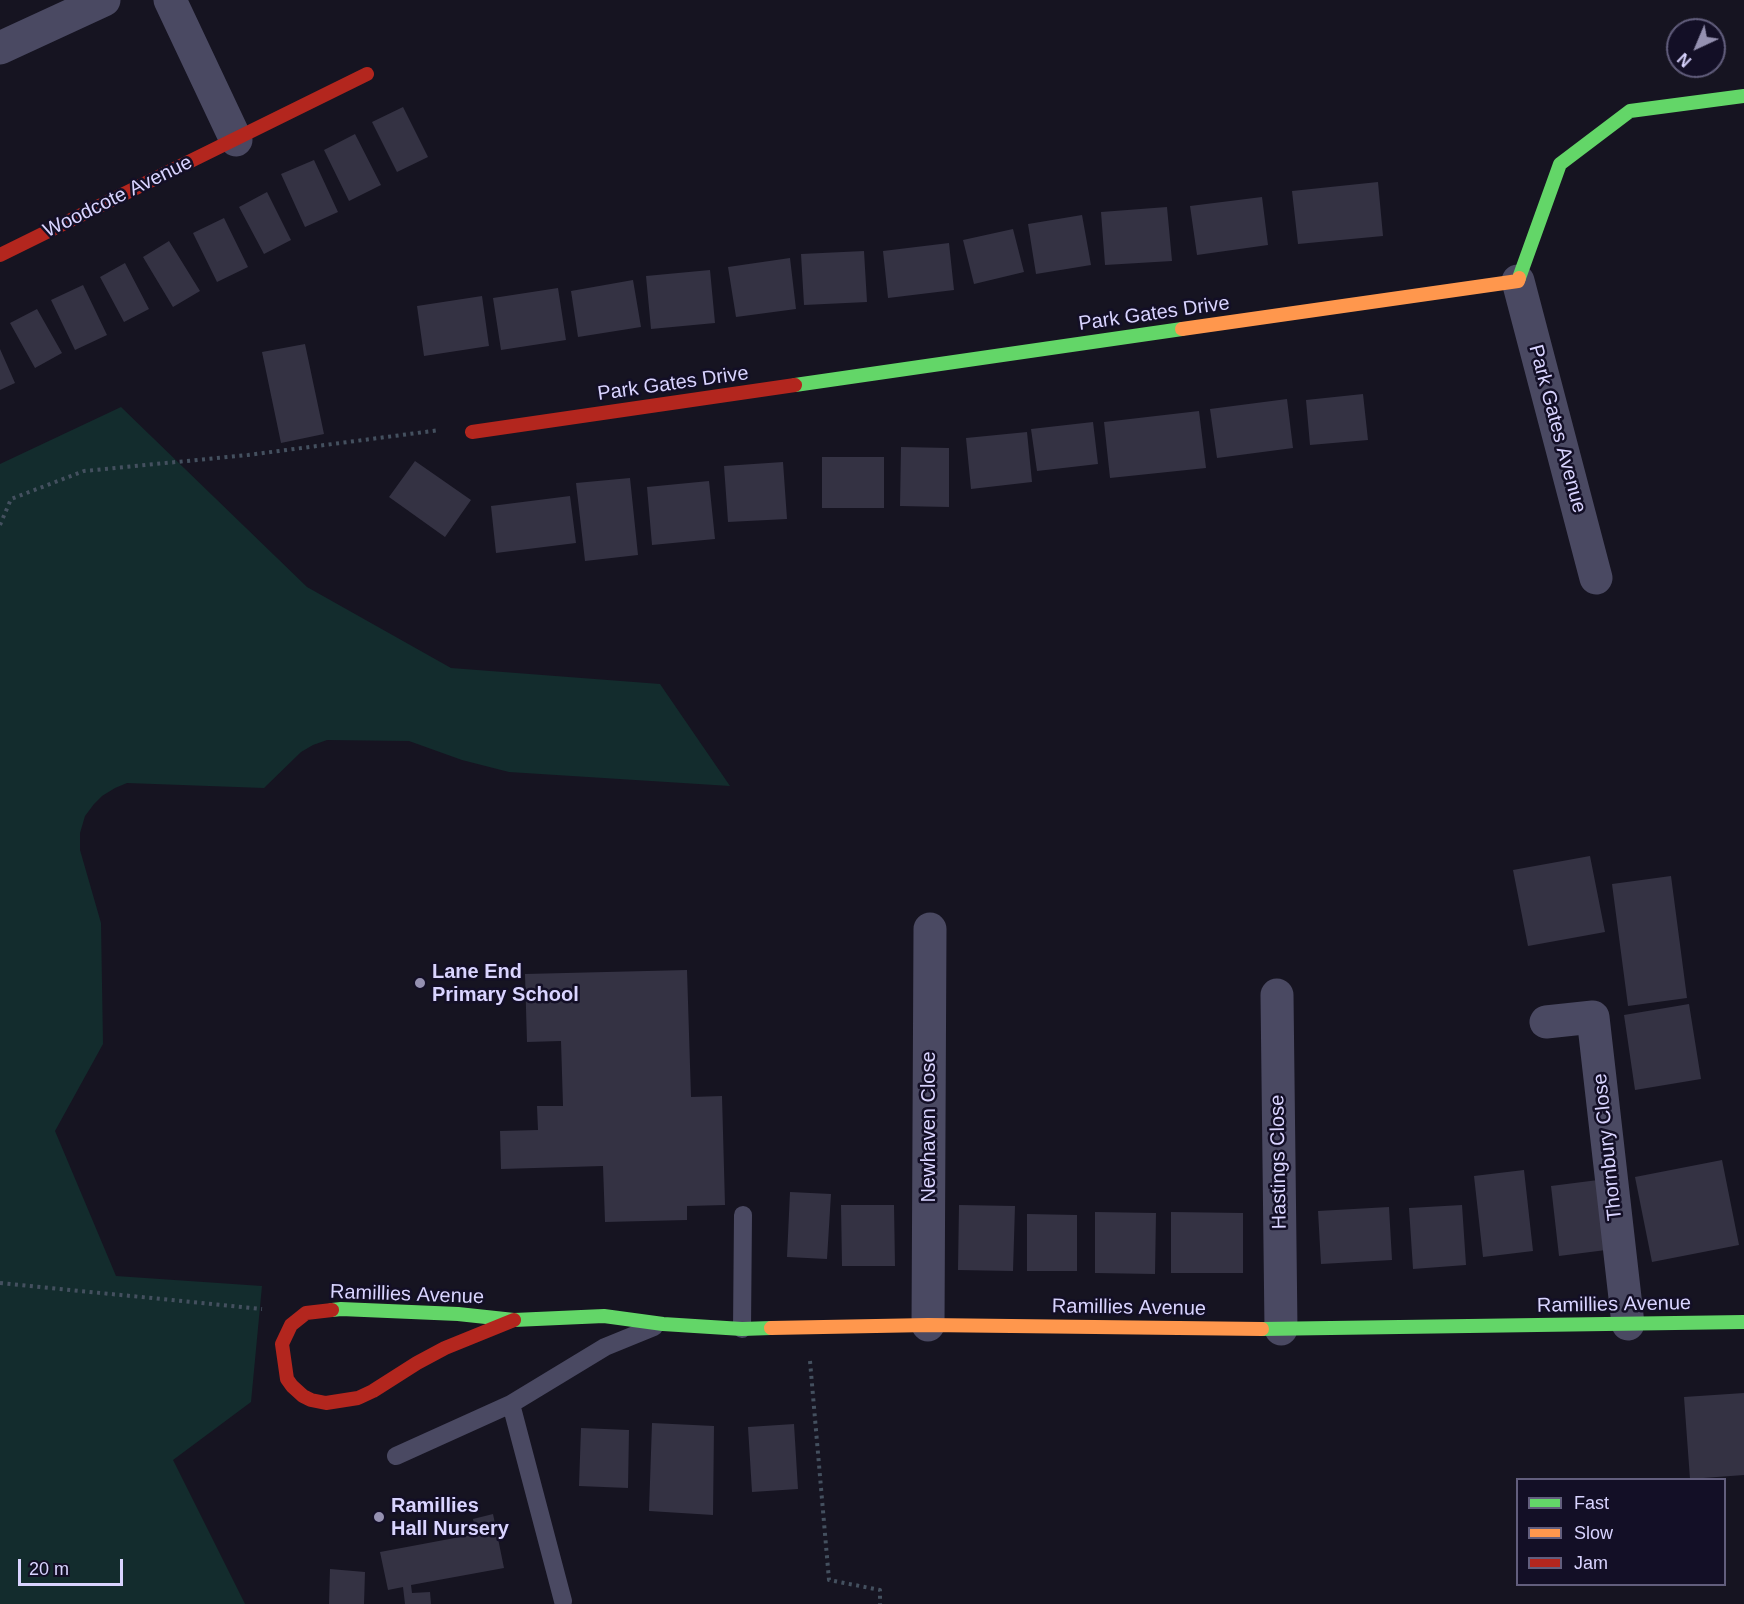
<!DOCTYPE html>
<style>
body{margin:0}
#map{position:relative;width:1744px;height:1604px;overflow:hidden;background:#161421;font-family:Helvetica,sans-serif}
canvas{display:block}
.legend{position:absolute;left:1516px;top:1478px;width:210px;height:108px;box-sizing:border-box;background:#130f26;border:2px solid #625e7d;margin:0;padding:8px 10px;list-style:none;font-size:18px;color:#d9d4ff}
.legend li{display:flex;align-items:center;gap:12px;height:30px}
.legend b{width:30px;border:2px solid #625e7d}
.north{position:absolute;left:1666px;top:18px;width:60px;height:60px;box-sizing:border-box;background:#130f26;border:2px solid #625e7d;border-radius:50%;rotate:224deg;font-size:16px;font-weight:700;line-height:24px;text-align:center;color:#d9d4ff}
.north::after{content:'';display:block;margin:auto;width:21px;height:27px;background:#9591b1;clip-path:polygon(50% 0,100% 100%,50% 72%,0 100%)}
.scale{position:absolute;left:18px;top:1559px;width:105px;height:27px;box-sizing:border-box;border:3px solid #d9d4ff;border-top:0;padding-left:8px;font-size:18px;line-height:21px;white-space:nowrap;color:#d9d4ff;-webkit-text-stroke:4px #130f26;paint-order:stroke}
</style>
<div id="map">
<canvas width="1744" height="1604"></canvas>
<ul class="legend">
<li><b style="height:8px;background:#63d668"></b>Fast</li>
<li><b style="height:8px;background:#ff974d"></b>Slow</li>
<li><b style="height:8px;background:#b3261e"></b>Jam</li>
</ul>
<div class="north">N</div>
<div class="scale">20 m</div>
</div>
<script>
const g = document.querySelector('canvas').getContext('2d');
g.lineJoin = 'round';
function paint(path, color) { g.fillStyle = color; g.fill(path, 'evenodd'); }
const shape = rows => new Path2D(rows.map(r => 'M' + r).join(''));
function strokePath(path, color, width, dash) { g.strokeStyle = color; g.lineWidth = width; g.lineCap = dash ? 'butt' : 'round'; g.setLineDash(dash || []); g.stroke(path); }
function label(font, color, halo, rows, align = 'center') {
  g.font = font + ' Helvetica,sans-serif'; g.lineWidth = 5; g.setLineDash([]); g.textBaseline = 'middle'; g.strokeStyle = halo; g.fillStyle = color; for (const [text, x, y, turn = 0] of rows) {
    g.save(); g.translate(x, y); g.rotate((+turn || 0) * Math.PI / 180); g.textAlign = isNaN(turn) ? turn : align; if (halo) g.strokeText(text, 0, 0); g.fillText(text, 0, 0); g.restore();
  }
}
const green = shape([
 [121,407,307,587,451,668,660,684,730,786,509,772,462,760,409,741,327,740,313,745,301,752,264,788,127,783,115,788,102,796,94,804,85,816,80,833,80,850,101,923,103,1044,55,1131,116,1276,262,1286,251,1402,173,1460,245,1604,0,1604,0,464]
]);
const building = shape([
 [403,107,428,157,397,172,372,122],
 [355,134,381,185,349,201,324,150],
 [314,160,338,212,305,227,281,174],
 [1378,182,1383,236,1298,244,1292,191],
 [267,192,291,240,264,254,239,207],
 [1262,197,1268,245,1197,255,1190,206],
 [1167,207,1172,261,1105,265,1101,212],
 [1082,215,1091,265,1036,274,1028,224],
 [224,218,248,267,217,282,193,233],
 [1013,229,1024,272,974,284,963,240],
 [169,241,200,291,173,307,143,257],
 [949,243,954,290,888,298,883,251],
 [864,251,867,302,804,305,801,254],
 [790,258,796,309,736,317,728,267],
 [125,263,149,309,124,322,100,277],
 [710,270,715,323,651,329,646,276],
 [633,280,641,327,578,337,571,291],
 [83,285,107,335,75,350,51,300],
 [558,288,566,340,501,350,493,298],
 [482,296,489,346,424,356,417,306],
 [37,309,62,353,35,368,10,323],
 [305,344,324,434,281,443,262,352],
 [0,349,15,383,0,390],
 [1363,394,1368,440,1310,445,1306,400],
 [1287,399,1293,448,1217,458,1210,409],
 [1199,411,1206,468,1110,478,1104,422],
 [1093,422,1098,464,1037,471,1031,429],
 [1027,432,1032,482,971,489,966,438],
 [901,447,949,448,949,507,900,506],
 [822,457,884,457,884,508,822,508],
 [415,461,471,500,445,537,389,497],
 [783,462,787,519,728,522,724,466],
 [630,478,638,555,585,561,576,483],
 [709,481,715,539,652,545,647,487],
 [570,496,576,543,496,553,491,506],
 [1590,856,1605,932,1528,946,1513,870],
 [1671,876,1687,998,1628,1006,1612,884],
 [687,970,691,1097,722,1096,725,1205,687,1206,687,1220,605,1222,603,1166,501,1169,500,1131,538,1130,537,1106,563,1106,561,1041,527,1042,525,974],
 [1689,1004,1701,1079,1635,1090,1624,1015],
 [1722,1160,1739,1245,1652,1262,1635,1177],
 [1524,1170,1533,1251,1483,1257,1474,1176],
 [1598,1180,1606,1250,1559,1256,1551,1186],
 [790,1192,831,1194,827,1259,787,1257],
 [841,1205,894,1205,895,1266,842,1266],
 [959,1205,1015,1206,1013,1271,958,1270],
 [1462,1205,1466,1265,1413,1269,1409,1208],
 [1389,1207,1392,1260,1321,1264,1318,1211],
 [1095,1212,1156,1213,1155,1274,1095,1273],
 [1171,1212,1243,1213,1243,1273,1171,1273],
 [1027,1214,1077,1215,1077,1271,1027,1271],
 [1744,1393,1744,1475,1690,1479,1684,1397],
 [652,1423,714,1426,713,1515,649,1511],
 [794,1424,798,1489,752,1492,748,1427],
 [581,1428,629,1430,628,1488,579,1486],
 [493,1514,504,1568,411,1585,412,1593,430,1592,431,1604,405,1604,403,1587,388,1590,380,1552,476,1534,473,1519],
 [330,1569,365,1572,364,1604,329,1604]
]);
const path = shape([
 [0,525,11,499,84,471,248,455,440,430],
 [0,1283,262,1309],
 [810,1361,829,1580,880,1590,880,1604]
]);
const lane = shape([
 [742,1329,743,1215],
 [511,1404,563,1601],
 [396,1456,511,1404,605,1347,654,1327]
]);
const street = shape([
 [170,0,236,140],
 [0,48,104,0],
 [1518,281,1596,578],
 [1277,995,1281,1329],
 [1546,1022,1593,1017,1628,1324],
 [928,1325,930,929]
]);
const fast = shape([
 [1519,278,1560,164,1630,111,1744,96],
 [795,385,1182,329],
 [332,1310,341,1309,458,1314,514,1320,604,1316,663,1324,742,1329,771,1328],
 [1262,1329,1744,1322]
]);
const slow = shape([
 [1182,329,1518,281,1519,278],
 [771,1328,928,1325,1262,1329]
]);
const jam = shape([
 [0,255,367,74],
 [472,432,795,385],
 [332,1310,306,1313,291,1325,282,1344,287,1379,292,1386,303,1396,311,1400,326,1403,358,1398,373,1391,417,1363,445,1348,514,1320]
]);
const markers = [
 [420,983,6,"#9591b1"],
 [379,1517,6,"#9591b1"]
];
const streetNames = [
 ["Woodcote Avenue",118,197,-26],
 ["Park Gates Drive",1154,314,-8],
 ["Park Gates Drive",673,384,-8],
 ["Park Gates Avenue",1557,429,75],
 ["Newhaven Close",929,1127,-90],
 ["Thornbury Close",1608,1147,-96],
 ["Hastings Close",1279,1162,-91],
 ["Ramillies Avenue",407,1295,2],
 ["Ramillies Avenue",1614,1305,-1],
 ["Ramillies Avenue",1129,1308,1]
];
const poiNames = [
 ["Lane End",432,972],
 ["Primary School",432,995],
 ["Ramillies",391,1506],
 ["Hall Nursery",391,1529]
];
paint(green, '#132c2d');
paint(building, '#343243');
strokePath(path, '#44505f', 4, [3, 4.5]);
strokePath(lane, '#4a4962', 18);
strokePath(street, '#4a4962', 33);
strokePath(fast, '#63d668', 14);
strokePath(slow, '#ff974d', 14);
strokePath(jam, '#b3261e', 14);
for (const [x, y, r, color] of markers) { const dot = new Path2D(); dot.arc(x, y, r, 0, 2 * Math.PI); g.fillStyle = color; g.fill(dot); strokePath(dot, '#130f26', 2); }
label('20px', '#d9d4ff', '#130f26', streetNames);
label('bold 20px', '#d9d4ff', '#130f26', poiNames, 'left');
</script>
